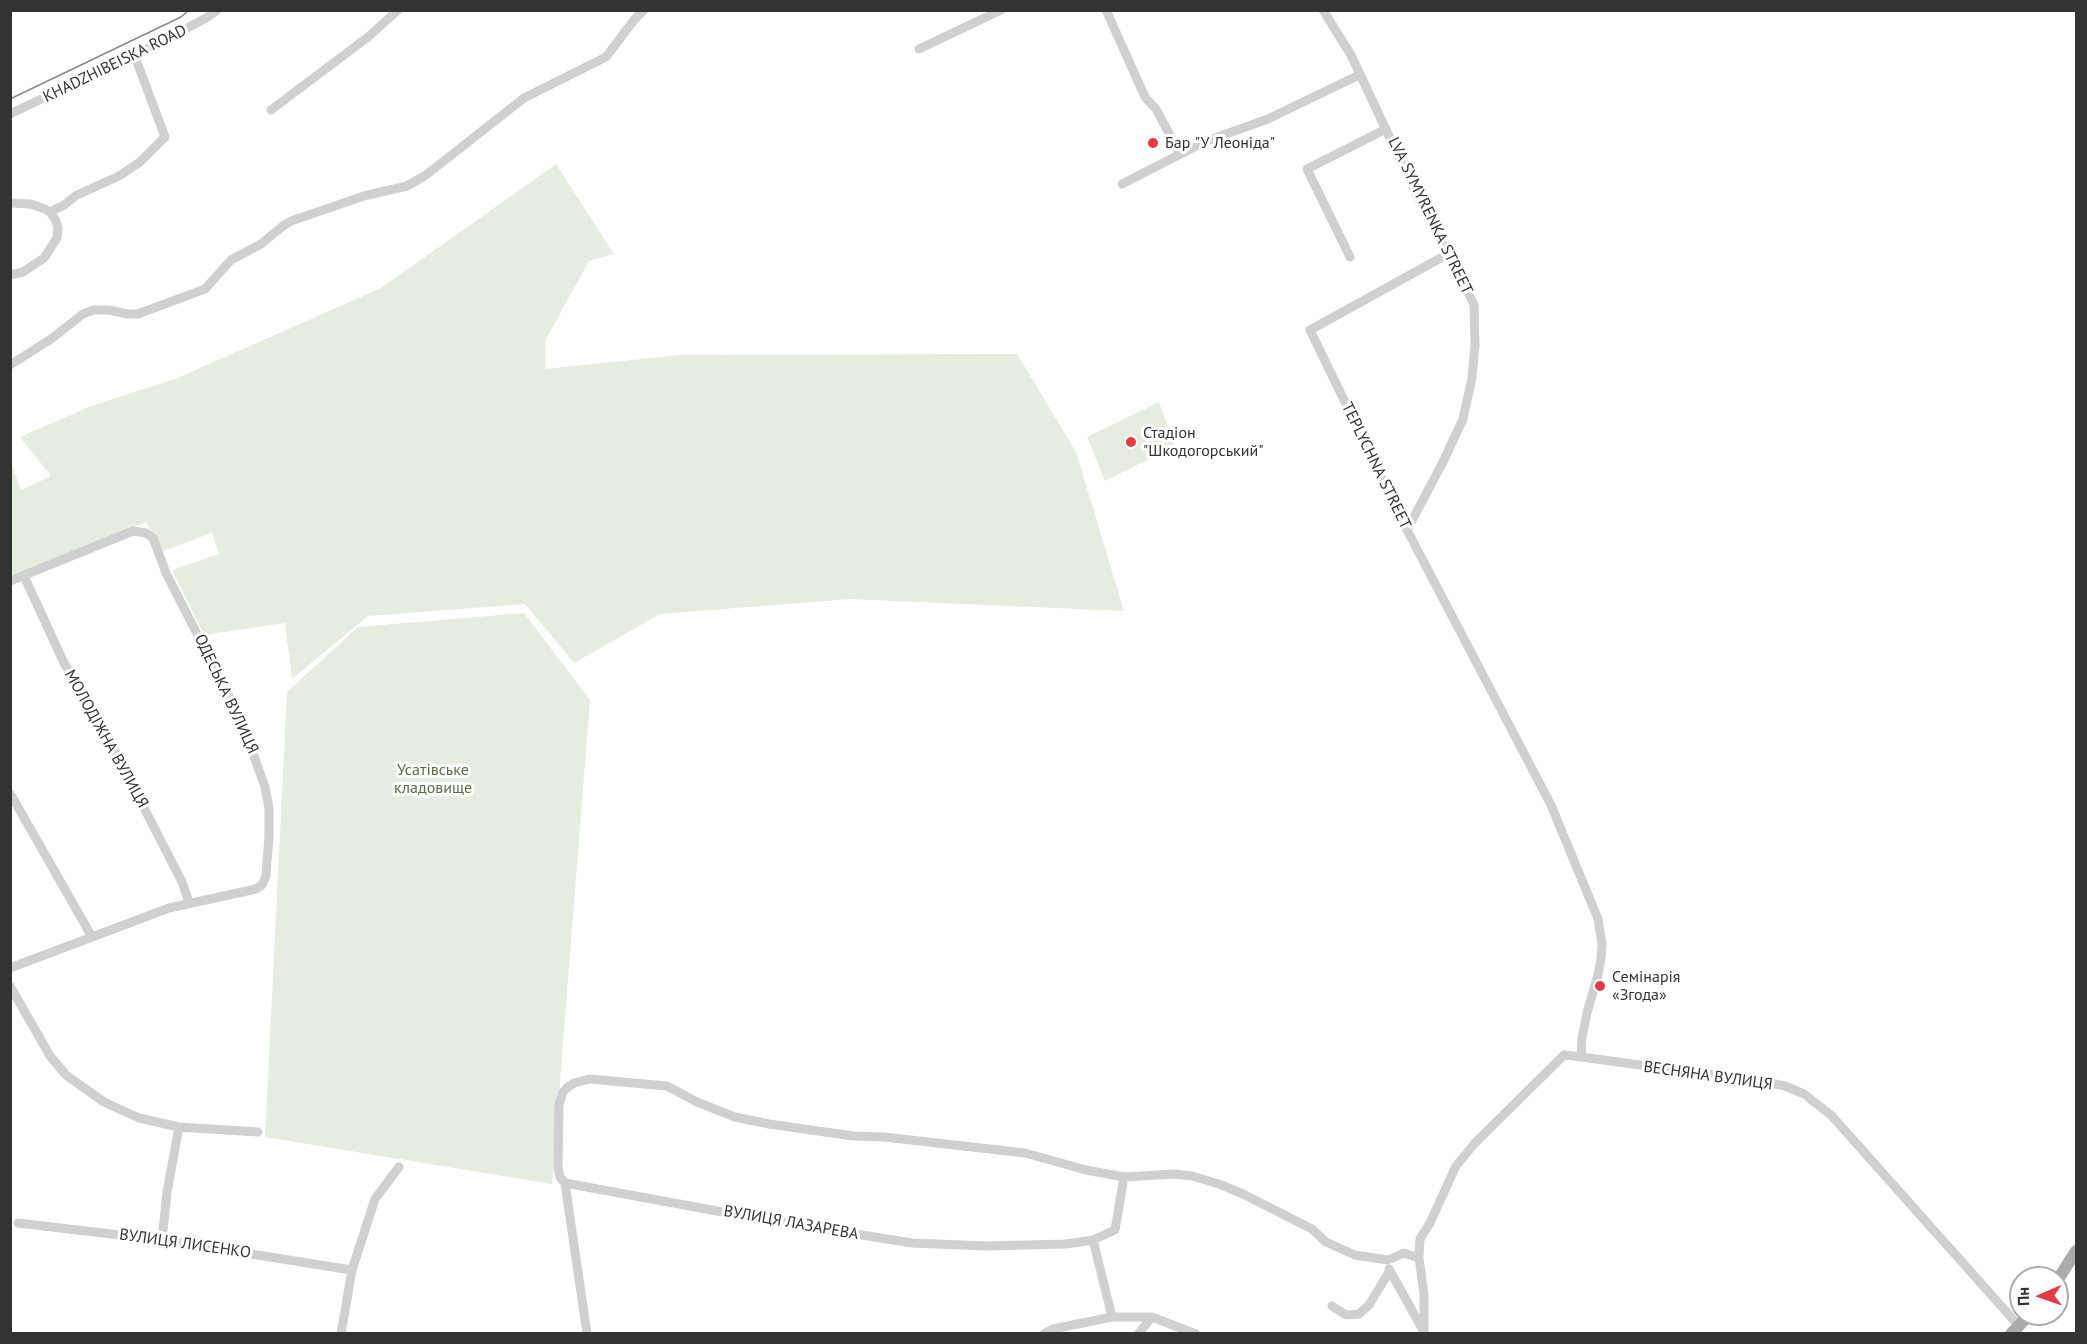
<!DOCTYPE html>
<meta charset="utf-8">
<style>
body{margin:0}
#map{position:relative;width:2087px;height:1344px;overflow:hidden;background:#fff;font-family:"PT Sans",sans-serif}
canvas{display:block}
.frame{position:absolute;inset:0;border:12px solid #333;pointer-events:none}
.north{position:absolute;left:2009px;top:1266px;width:60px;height:60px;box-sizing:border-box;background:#fff;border:2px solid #adadad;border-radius:50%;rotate:268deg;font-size:16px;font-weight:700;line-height:24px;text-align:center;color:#333}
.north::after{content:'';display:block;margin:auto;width:21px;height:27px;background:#e63946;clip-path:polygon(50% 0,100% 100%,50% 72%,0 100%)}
</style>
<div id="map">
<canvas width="2087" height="1344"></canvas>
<div class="frame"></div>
<div class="north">Пн</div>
</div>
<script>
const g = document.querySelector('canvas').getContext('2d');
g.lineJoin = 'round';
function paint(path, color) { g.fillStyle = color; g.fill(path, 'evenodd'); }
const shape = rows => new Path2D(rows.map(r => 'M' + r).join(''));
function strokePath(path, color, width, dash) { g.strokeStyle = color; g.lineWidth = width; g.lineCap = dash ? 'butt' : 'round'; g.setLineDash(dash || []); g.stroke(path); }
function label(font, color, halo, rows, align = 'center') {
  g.font = font + ' "PT Sans",sans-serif'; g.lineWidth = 6; g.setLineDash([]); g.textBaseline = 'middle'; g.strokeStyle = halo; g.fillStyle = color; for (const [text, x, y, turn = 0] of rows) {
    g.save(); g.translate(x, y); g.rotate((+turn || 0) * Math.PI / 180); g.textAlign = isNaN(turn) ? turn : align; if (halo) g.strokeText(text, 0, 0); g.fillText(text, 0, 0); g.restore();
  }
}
const green = shape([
 [556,164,614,254,589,261,545,341,545,369,681,355,1017,354,1076,452,1124,611,850,599,660,614,574,663,525,604,368,616,292,679,285,623,204,635,172,570,219,554,212,533,163,551,146,522,11,578,10,459,21,490,51,476,20,437,91,406,175,379,381,288],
 [1159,402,1175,446,1105,481,1087,437],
 [524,613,590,700,552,1184,265,1137,287,692,358,627]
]);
const minor = shape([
 [1106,10,1145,97,1156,109,1180,154],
 [1323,10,1351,55,1417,196,1463,281,1474,305,1475,345,1472,378,1463,419,1443,462,1407,530],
 [919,49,1001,10],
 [271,110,368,37,398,10],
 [10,114,163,41,208,17,217,10],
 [1122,184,1204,142,1268,119,1359,75],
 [10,203,31,204,45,209,50,212,56,221,58,228,57,238,44,258,23,272,10,275],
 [50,212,64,205,77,195,119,176,140,162,165,137,134,54],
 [1448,254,1310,330,1407,530,1551,805,1598,919,1602,944,1601,958,1598,975,1587,1013,1582,1038,1581,1057,1765,1082,1785,1086,1804,1094,1831,1115,2019,1326],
 [1350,257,1307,169,1386,129],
 [10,365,51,339,83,314,94,310,108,310,128,314,138,314,205,289,231,260,261,244,283,226,291,221,364,196,407,186,426,175,524,98,606,57,634,20,644,10],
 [24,576,64,663,96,714,182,882,189,902],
 [10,581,133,531,146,533,153,538,166,573,241,720,265,787,269,808,269,836,266,876,262,885,256,889,169,908,10,968],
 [10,793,92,937],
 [10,986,50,1056,66,1075,104,1102,139,1118,179,1127,258,1132],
 [565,1183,560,1177,558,1168,559,1105,563,1092,568,1087,574,1083,590,1079,667,1086,697,1102,735,1117,769,1124,853,1136,884,1137,1025,1153,1086,1170,1124,1177,1174,1174,1192,1176,1219,1184,1243,1194,1312,1229,1326,1242,1355,1255,1388,1260,1404,1253,1419,1258,1424,1294,1424,1334],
 [18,1223,162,1240,352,1270],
 [162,1240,167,1192,179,1127],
 [1093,1240,1112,1317],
 [1419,1258,1420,1239,1430,1223,1456,1166,1475,1143,1564,1055,1581,1057],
 [1389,1269,1423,1330],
 [1332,1306,1346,1315,1359,1314,1369,1305,1389,1272],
 [341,1334,352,1270,375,1199,399,1167],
 [587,1334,565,1183,755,1218,912,1243,987,1246,1066,1244,1093,1240,1115,1230,1124,1177],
 [1044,1334,1053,1329,1112,1317,1152,1317,1196,1334],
 [1138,1334,1152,1317]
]);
const major = shape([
 [2057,1281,2076,1251],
 [2011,1334,2030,1314]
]);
const tram = shape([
 [10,99,181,17,189,10]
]);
const markers = [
 [1153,143,6,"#e63946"],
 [1131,442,6,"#e63946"],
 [1600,986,6,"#e63946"]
];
const streetNames = [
 ["KHADZHIBEISKA ROAD",115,64,-26],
 ["LVA SYMYRENKA STREET",1430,216,64],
 ["TEPLYCHNA STREET",1376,466,64],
 ["ОДЕСЬКА ВУЛИЦЯ",226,694,65],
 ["МОЛОДІЖНА ВУЛИЦЯ",106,739,61],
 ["ВЕСНЯНА ВУЛИЦЯ",1708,1076,8],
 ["ВУЛИЦЯ ЛАЗАРЕВА",791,1223,10],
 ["ВУЛИЦЯ ЛИСЕНКО",185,1244,8]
];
const poiNames = [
 ["Бар \"У Леоніда\"",1165,143],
 ["Стадіон",1143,433],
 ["\"Шкодогорський\"",1143,451],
 ["Семінарія",1612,977],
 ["«Згода»",1612,995]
];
const parkNames = [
 ["Усатівське",433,770],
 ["кладовище",433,788]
];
paint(green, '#e6ecdf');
strokePath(minor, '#d0d0d0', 9);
strokePath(major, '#ababab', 12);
strokePath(tram, '#888', 1.5);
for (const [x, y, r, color] of markers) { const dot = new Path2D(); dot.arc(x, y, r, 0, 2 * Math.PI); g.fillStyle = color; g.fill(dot); strokePath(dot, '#fff', 2); }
label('16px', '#333', '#fff', streetNames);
label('16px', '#333', '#fff', poiNames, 'left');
label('16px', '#56703f', '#fff', parkNames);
</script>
